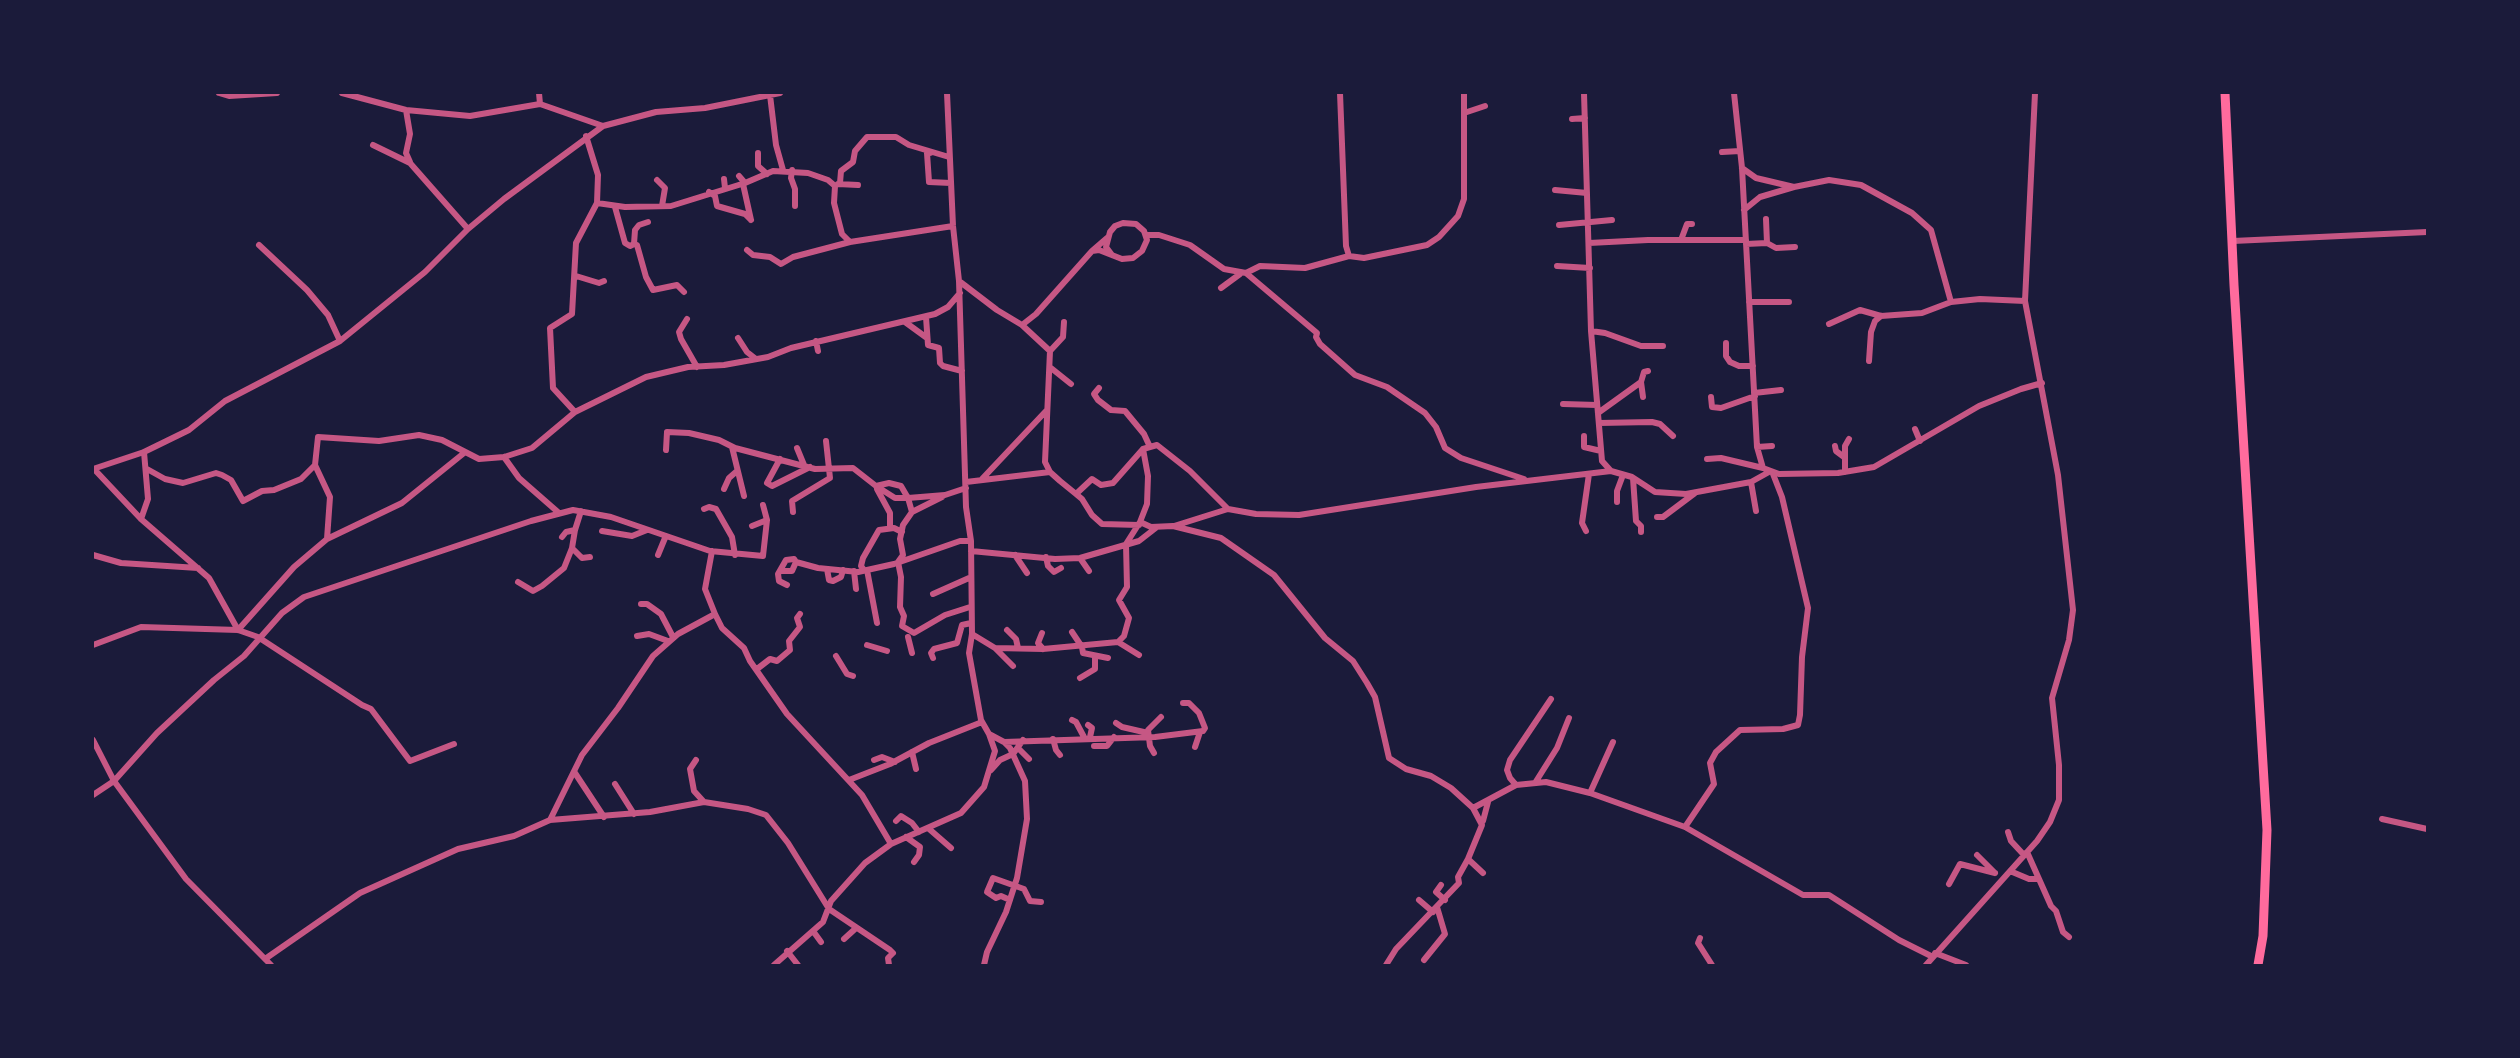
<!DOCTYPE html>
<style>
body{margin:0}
#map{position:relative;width:2520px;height:1058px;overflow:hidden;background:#1b1b3a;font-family:Ubuntu,sans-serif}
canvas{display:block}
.frame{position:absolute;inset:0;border:94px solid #1b1b3a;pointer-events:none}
</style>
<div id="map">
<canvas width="2520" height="1058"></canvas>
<div class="frame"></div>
</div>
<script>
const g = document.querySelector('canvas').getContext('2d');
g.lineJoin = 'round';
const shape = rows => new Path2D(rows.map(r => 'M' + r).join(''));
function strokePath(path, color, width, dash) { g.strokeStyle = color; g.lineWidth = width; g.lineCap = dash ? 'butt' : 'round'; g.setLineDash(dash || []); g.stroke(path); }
const minor = shape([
 [219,93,229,96,277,93],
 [342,93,406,110,470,116,540,104,603,126],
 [539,93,540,104],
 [947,93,953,226,959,281,997,310,1022,325,1036,314,1092,251,1099,250,1122,259,1133,258,1142,251,1147,240,1144,231,1136,224,1123,223,1115,226,1110,232,1106,247,1112,255],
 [1340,93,1346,246,1349,256,1364,258,1427,245,1439,237,1458,216,1464,199,1464,93],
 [1584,93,1591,331,1602,461,1611,471],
 [1734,93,1742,168,1757,447,1763,468,1779,474,1838,473,1874,467,1979,406,2021,389,2042,383],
 [770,95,776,145,783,170],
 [406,110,410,134,406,153,410,162],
 [1464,113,1485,106],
 [1572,119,1585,118],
 [373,145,410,163,468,229],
 [1722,152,1740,151],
 [758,153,758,166,767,174],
 [930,153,927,153,929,182,951,183],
 [1742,168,1756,178,1794,187,1829,180,1861,185,1912,213,1931,230,1951,302,1980,299,2025,301],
 [792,170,791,178,795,189,795,206],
 [739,176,745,183],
 [724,179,725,188],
 [657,180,665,188,662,206],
 [840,183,841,171,853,162,855,151,867,137,896,137,909,145,949,157],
 [743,184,751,220],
 [838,184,858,185],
 [835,186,834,203,842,234,850,242,953,226],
 [1555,190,1587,193],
 [709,192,715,196,717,206,745,214,751,220],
 [597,203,625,207,671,206,745,183,773,171,808,173,828,180,835,186],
 [615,207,625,243,630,246,634,244,635,230,639,225,648,222],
 [1744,210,1760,197,1794,187],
 [1559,225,1612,220],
 [1146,235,1159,235,1190,245,1224,269,1246,273,1317,333,1316,337,1320,344,1355,375,1387,387,1425,413,1436,427,1445,448,1461,458,1524,479],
 [1681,240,1687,224,1692,224],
 [2233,241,2427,232],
 [1589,243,1648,240,1746,240],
 [1767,243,1776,248,1795,247],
 [634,244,637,245,646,277,653,290,677,285,684,292],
 [1746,244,1767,243,1766,219],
 [259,245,307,290,328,315,340,341],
 [747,250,753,255,770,257,781,264,793,257,850,242],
 [1092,251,1107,238],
 [1557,266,1590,268],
 [1246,273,1260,266,1305,268,1349,256],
 [576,276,599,283,604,281],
 [959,281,966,507,971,541,972,634,969,653,981,720,989,734,1004,742,1155,737,1203,731,1205,728,1199,713,1189,703,1183,703],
 [1221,288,1240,274],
 [1749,302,1789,302],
 [926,317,928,345,939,348,940,363,943,366,962,371],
 [687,319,679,332,681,339,697,367],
 [905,322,927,338],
 [1829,324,1860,310,1881,316,1922,313,1951,302],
 [1022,325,1050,351,1045,462,1050,472,1060,481,1076,494,1092,479,1101,485,1113,483,1143,449,1157,445,1190,471,1228,509],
 [1591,331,1605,333,1641,346,1663,346],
 [738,338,747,352,756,359],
 [816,341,818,351],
 [1726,343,1726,356,1730,362,1739,366,1753,366],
 [1050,351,1063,337,1064,322],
 [1869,361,1871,332,1875,321,1881,316],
 [1051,368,1071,384],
 [1641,382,1643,397],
 [1099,388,1094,394,1098,400,1111,410,1125,411,1144,434,1150,447],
 [1754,393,1781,390],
 [1711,397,1712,407,1721,408,1755,396],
 [1563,404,1597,405],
 [575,412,553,388,550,328,572,314,576,243,597,203,598,175,586,136],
 [1598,413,1641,382,1644,372,1648,371],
 [1599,423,1652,422,1660,424,1673,436],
 [1915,429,1920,441],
 [1584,436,1584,447,1601,451],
 [1835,446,1836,451,1844,457],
 [732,447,744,496],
 [1757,447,1772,446],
 [797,448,804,465],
 [666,450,667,432,689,433,719,440,735,448,815,469,853,468,876,486,889,483,901,486,908,498,945,495,966,488],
 [504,457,519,478,559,513],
 [780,459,767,483,772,486,810,467],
 [1707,459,1721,458,1763,468],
 [93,469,144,452,189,430,225,401,340,341,425,272,468,229,504,199,603,126,656,112,705,108,780,93],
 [94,469,141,519,209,578,238,630],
 [147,469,165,479,183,483,216,473,222,475,231,480,243,501,262,491,274,490,301,479,315,465],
 [1845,472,1845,446,1849,439],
 [1633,478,1636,521,1641,526,1641,532],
 [982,479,1047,410],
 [966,482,1050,472],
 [1751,482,1756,511],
 [876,486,895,498,908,498,912,512],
 [724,489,729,478,737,471],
 [877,489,890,513,890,528],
 [1076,494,1082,499,1092,515,1102,524,1139,525],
 [942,497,912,512,903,525,900,539,903,555,898,562,901,577,900,607,904,616,902,626,914,633,945,615,970,607],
 [1617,502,1617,491,1623,475],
 [763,505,767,520],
 [704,509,709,507,716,509,732,537,735,555],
 [793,512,792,501,830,478,826,441],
 [1657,517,1663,517,1695,493],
 [141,519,148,499,144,452],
 [1140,522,1151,527,1173,526,1221,538,1274,575,1325,638,1353,661,1367,683,1375,697,1389,758,1406,769,1431,776,1451,788,1473,808,1516,785,1546,782,1590,793,1685,827,1803,895,1829,895,1899,940,1933,957],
 [1174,526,1228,509,1256,514,1299,515,1476,487,1611,471,1632,477,1655,492,1686,494,1751,482,1769,472],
 [575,530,572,548,582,558,590,557],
 [602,531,632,536,647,530],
 [1586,531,1582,523,1589,474],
 [562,537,566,532,575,530,581,511],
 [327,539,330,497,315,465,318,437,379,441,419,435,442,440,479,459,504,457,532,448,575,412,646,377,688,367,724,365,768,357,791,348,935,314,948,307,960,293],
 [971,551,1055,559,1080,558,1139,541,1157,527],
 [93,555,121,563,198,568],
 [658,555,665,538],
 [1015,555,1027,573],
 [1046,557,1048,566,1054,572,1061,568],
 [1080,558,1089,571],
 [827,569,829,580,833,581,841,577,843,570],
 [864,570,861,566,863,558,879,530,894,528,902,532],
 [867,570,877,623],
 [780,571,792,571,796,562,818,568,858,572,894,564,960,541,971,541],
 [854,571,856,589],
 [518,582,533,591,542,586,564,568,572,548],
 [787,585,779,581,778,574,786,560,794,559,796,562],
 [933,594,969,578],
 [641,604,647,604,661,614,673,637],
 [715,614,722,628,744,648,750,661,787,714,862,795,891,844],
 [238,630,294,567,327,539,402,503,464,453],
 [1007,630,1016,639,1018,648],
 [1072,632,1082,647,1083,653,1108,658],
 [1042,633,1038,643,1043,649],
 [972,634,995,648,1043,649,1118,642,1124,636,1129,618,1119,600,1127,587,1126,544,1140,522,1147,504,1148,476,1143,449],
 [637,636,649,634,668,641],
 [908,637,912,653],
 [1118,642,1139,655],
 [93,645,141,627,238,630,258,637,362,705,371,709,410,761,454,744],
 [867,645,887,651],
 [995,648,1013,666],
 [836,656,847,674,853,676],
 [933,658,931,653,934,649,957,643,962,625,971,623],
 [757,669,770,659,777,661,790,650,789,641,800,627,797,618,800,614],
 [1080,678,1095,669,1095,656],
 [1072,720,1076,722,1084,737],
 [1116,723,1122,727,1148,733],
 [1088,725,1092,728,1090,737],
 [1053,739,1056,750,1060,755],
 [93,740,114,781,186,879,271,965],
 [1094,746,1107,746,1114,737],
 [1195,747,1200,732],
 [1018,748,1029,759],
 [912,752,916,769],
 [1154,753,1150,746,1148,730,1161,717],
 [696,760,690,769,694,791,704,802],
 [874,760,882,757,895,762],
 [991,770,1000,760,1013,754,1023,740],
 [575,773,604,817],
 [849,780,890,764,929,743,982,722],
 [1535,783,1557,748,1569,718],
 [615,784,634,814],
 [1516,785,1510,778,1507,770,1510,760,1551,699],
 [1590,793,1613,742],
 [93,795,114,781,157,733,214,680,244,656,282,613,304,597,531,521,573,510,611,517,710,551,763,556,767,520,752,526],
 [1473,808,1482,825,1468,859,1483,873],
 [2382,819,2427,829],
 [550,820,582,755,618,708,653,656,678,634,715,614,705,589,712,551],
 [896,821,901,816,912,823,919,832],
 [1483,821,1488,802],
 [1685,827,1714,784,1710,763,1716,752,1740,730,1783,729,1798,725,1800,715,1802,657,1808,608,1782,497,1773,474],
 [928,828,951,848],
 [2008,832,2011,841,2024,855],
 [906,837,920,847,919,855,914,862],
 [2027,852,2051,906,2056,911,2063,932,2069,937],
 [1977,855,1995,873],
 [2010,871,2029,879,2038,879],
 [1949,884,1960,864,1995,873],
 [1441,885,1436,892,1445,900],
 [1010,900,1001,896,996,898,987,892,993,878,1024,889,1030,901,1041,902],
 [1419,900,1433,912],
 [813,931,821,942],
 [1700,938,1698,943,1712,965],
 [844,939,855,929],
 [787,951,798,965],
 [1935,953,1966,965],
 [265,959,360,893,458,849,514,836,550,820,650,812,704,802,748,809,766,815,788,843,829,909,890,950,893,953,888,958,889,965],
 [1424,960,1445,934,1437,907],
 [774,965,823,922,831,901,865,863,891,844,961,813,984,787,995,751,989,734],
 [984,965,987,952,1006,912,1017,878,1027,819,1025,781,1010,748,1004,742],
 [1386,965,1396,949,1459,883,1458,877,1468,859],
 [1926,965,2037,841,2050,822,2059,800,2059,765,2052,698,2069,640,2073,610,2058,475,2025,301,2035,93]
]);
const trunk = shape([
 [2225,93,2234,285,2267,830,2263,936,2258,965]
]);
strokePath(minor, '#c65784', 6);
strokePath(trunk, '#ff6b9d', 9);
</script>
